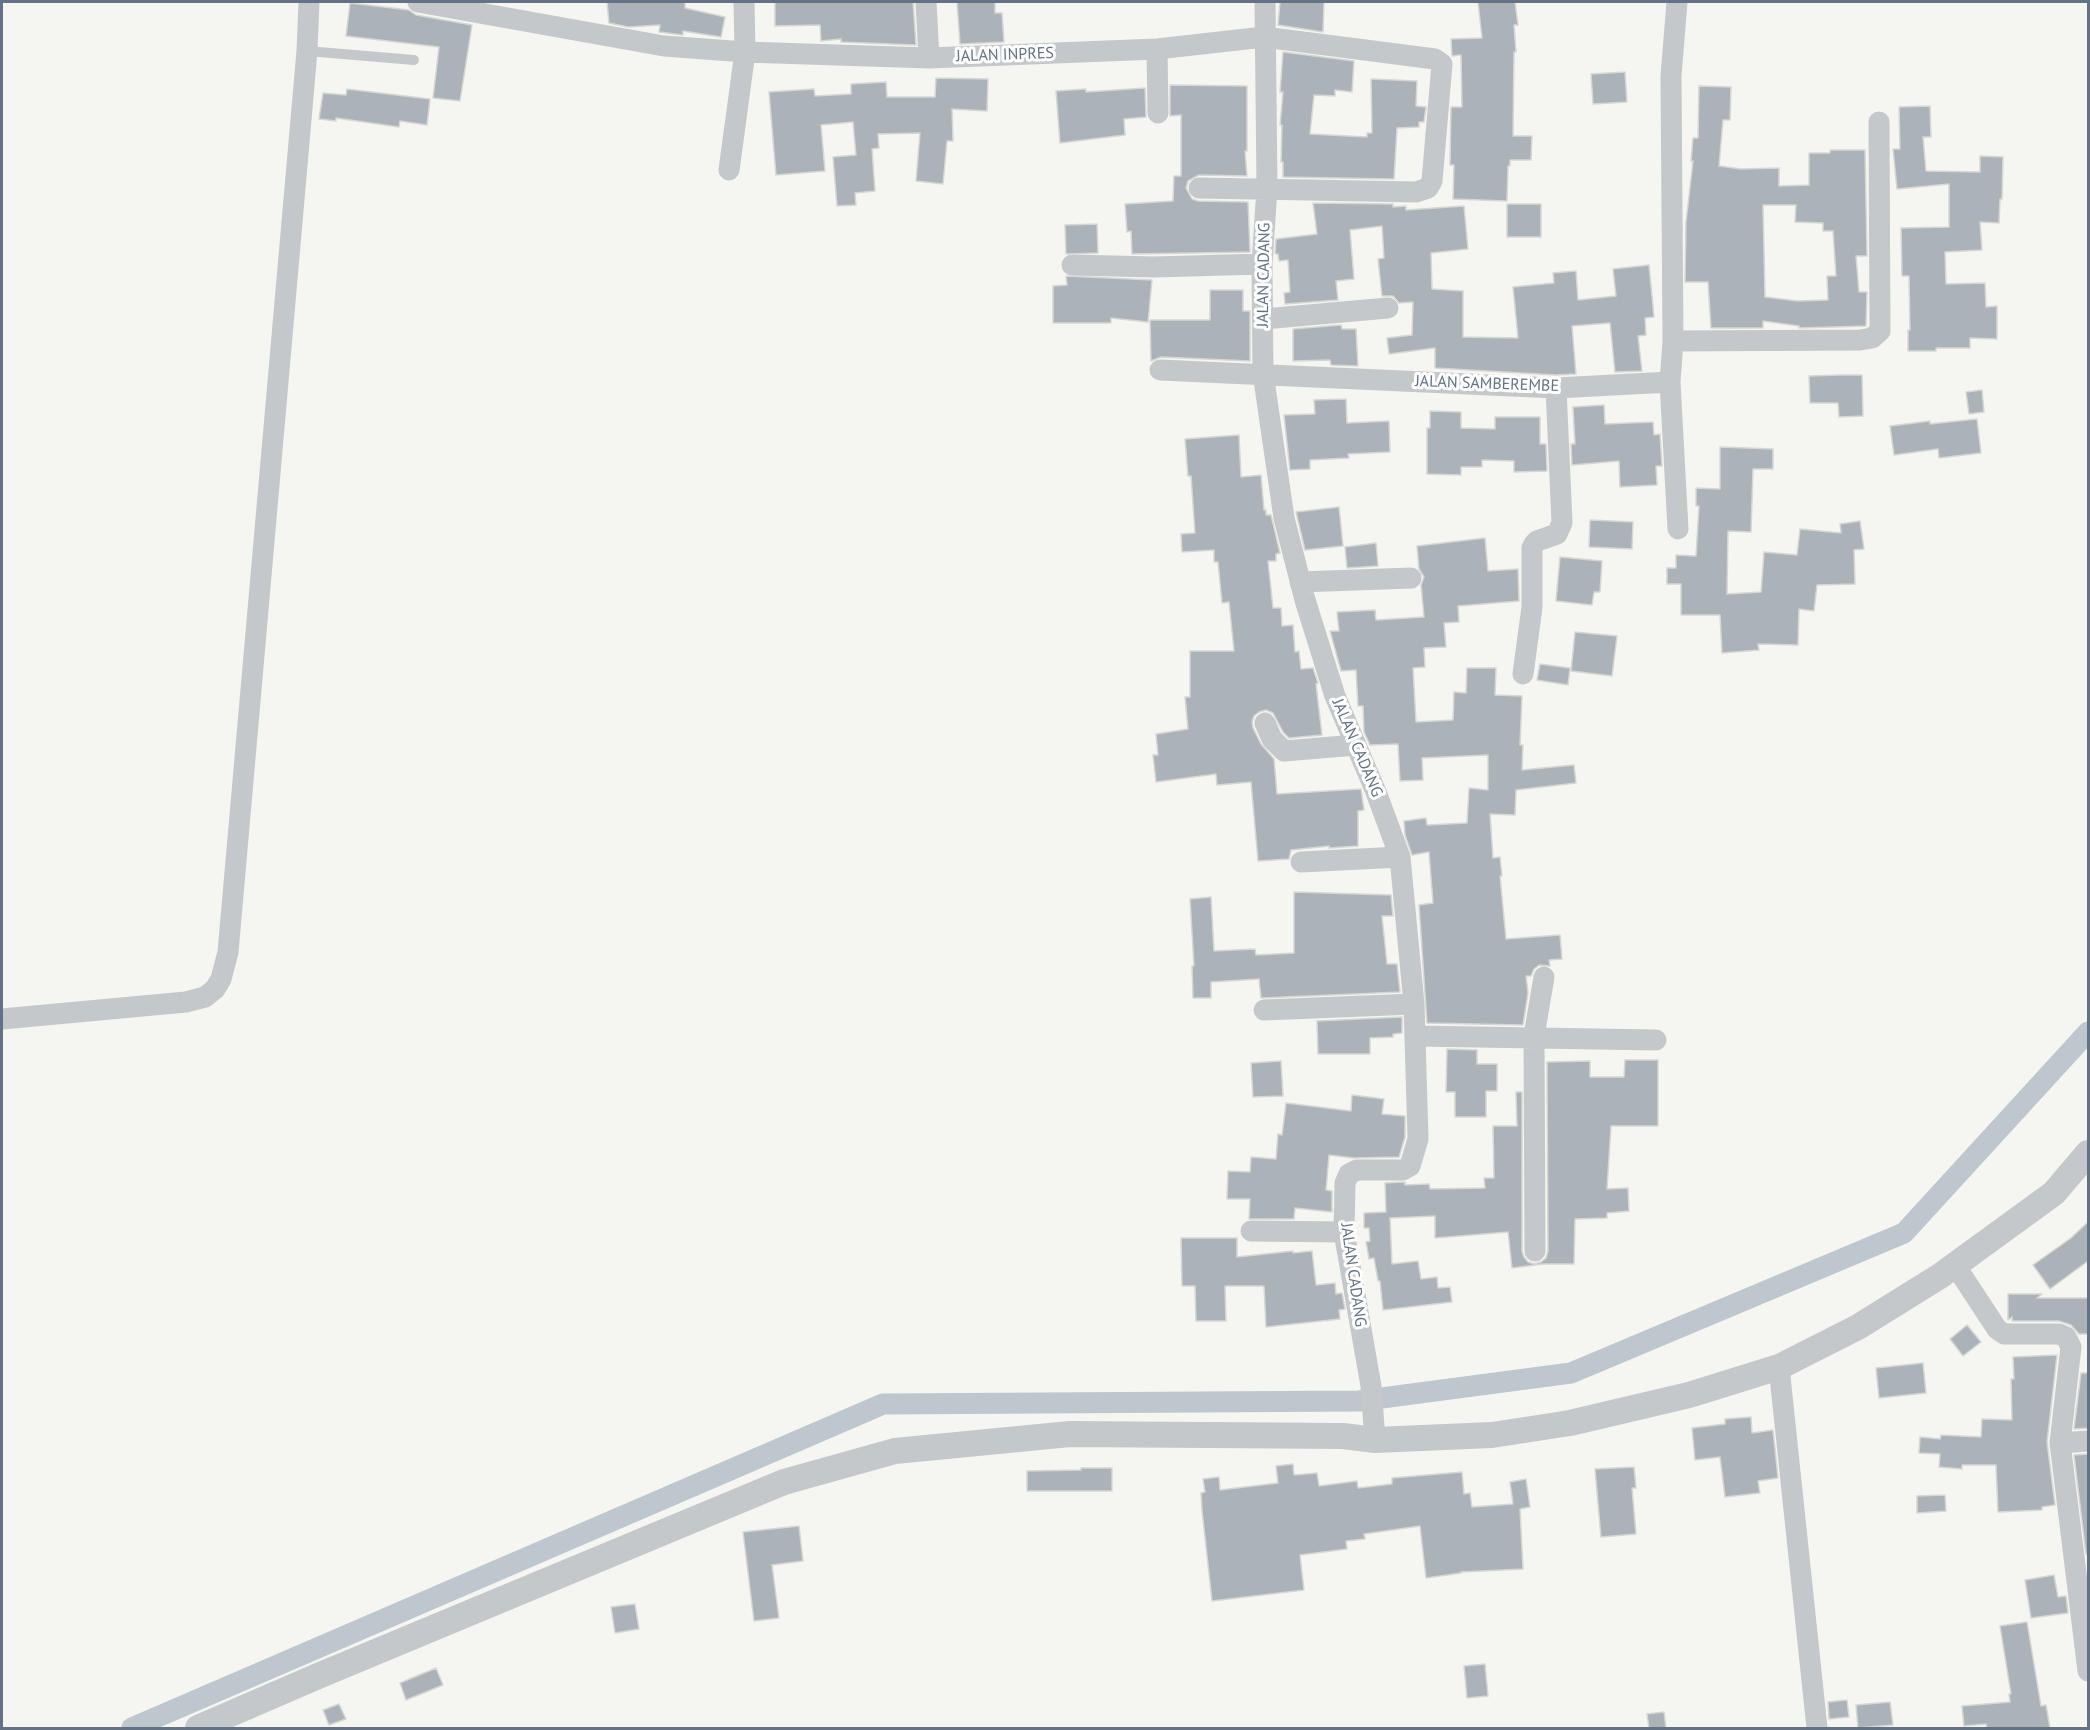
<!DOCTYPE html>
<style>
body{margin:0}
#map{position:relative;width:2090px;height:1730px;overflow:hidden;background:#f5f6f1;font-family:"PT Sans",sans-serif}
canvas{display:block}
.frame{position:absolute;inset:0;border:3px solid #637284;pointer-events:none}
</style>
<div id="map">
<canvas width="2090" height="1730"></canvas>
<div class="frame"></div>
</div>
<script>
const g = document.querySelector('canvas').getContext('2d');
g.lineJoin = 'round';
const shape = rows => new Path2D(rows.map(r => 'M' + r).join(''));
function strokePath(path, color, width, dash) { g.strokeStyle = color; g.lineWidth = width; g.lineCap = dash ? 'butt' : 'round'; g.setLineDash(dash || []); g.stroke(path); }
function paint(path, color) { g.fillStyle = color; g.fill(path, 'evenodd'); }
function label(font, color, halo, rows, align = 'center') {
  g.font = font + ' "PT Sans",sans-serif'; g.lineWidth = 6; g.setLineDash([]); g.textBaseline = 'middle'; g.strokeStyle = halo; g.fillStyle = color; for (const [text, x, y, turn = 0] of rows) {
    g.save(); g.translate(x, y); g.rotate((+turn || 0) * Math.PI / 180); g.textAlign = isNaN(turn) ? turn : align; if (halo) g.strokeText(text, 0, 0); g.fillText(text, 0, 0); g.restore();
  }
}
const canal = shape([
 [132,1728,883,1404,1359,1401,1571,1373,1904,1233,2088,1032]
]);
const building = shape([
 [607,2,685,2,685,8,725,17,721,37,683,31,683,35,659,32,660,25,628,27,609,23,607,2],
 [775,2,913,2,916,45,841,42,841,39,821,41,820,25,775,26,775,2],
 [957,2,995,2,995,13,1002,13,1004,42,960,44,957,2],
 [1280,2,1324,2,1323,32,1278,25,1280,2],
 [1478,2,1515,2,1518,25,1514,25,1516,52,1514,52,1513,136,1532,136,1531,160,1510,160,1510,166,1508,166,1507,201,1453,199,1454,165,1450,165,1451,107,1462,107,1461,55,1452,56,1451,39,1482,38,1478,2],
 [350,3,409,10,416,15,472,25,460,101,433,98,439,47,346,36,350,3],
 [1283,52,1354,61,1352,92,1335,90,1335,96,1314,95,1310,134,1367,137,1367,133,1372,133,1371,79,1417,81,1416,106,1426,107,1424,122,1419,122,1419,127,1397,128,1394,179,1283,177,1283,162,1281,162,1282,125,1280,125,1283,92,1280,92,1283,52],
 [1625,72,1627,102,1593,104,1591,74,1625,72],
 [936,78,988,79,987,111,952,109,953,141,947,141,943,184,916,181,920,133,878,134,879,148,872,149,875,191,855,193,856,205,837,206,833,157,856,155,853,122,821,125,825,171,776,175,769,92,814,89,815,96,851,94,851,84,886,82,887,97,935,97,936,78],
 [1170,85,1247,86,1247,151,1245,151,1247,176,1199,175,1188,181,1186,188,1192,199,1198,201,1248,202,1250,252,1132,254,1131,231,1127,232,1125,204,1173,201,1174,176,1181,176,1181,115,1170,116,1170,85],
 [1699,86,1731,87,1730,120,1723,120,1719,166,1741,169,1779,168,1779,186,1809,185,1809,153,1830,153,1830,150,1865,150,1867,256,1856,256,1859,292,1867,292,1866,326,1799,328,1799,326,1763,321,1763,328,1711,328,1708,282,1685,282,1686,222,1693,161,1691,161,1693,138,1698,138,1699,86],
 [1763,205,1796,205,1795,222,1823,223,1823,231,1833,231,1836,276,1827,276,1828,300,1798,301,1765,297,1763,205],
 [1145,88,1146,117,1124,119,1125,135,1060,143,1056,91,1086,89,1086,92,1145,88],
 [347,89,430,99,427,125,400,121,399,127,336,118,336,121,319,119,323,93,346,95,347,89],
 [1930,106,1931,137,1923,137,1926,171,1980,172,1980,156,2003,157,2002,199,2000,199,1999,223,1980,222,1982,250,1945,252,1946,284,1985,283,1986,307,1997,306,1997,339,1970,338,1970,348,1936,348,1936,351,1908,351,1908,330,1910,330,1909,276,1902,276,1901,228,1949,227,1949,184,1897,189,1893,149,1900,149,1899,107,1930,106],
 [1313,203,1393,204,1393,207,1406,206,1406,210,1464,206,1468,249,1431,253,1432,289,1463,291,1463,337,1518,338,1513,287,1554,283,1553,273,1576,271,1578,300,1616,296,1613,269,1649,265,1654,317,1645,318,1646,335,1638,336,1642,371,1615,372,1610,323,1572,326,1576,374,1556,375,1435,368,1435,348,1389,354,1387,338,1412,335,1413,302,1399,303,1393,296,1382,296,1378,259,1384,258,1382,226,1350,230,1354,279,1336,281,1338,300,1285,304,1284,293,1290,292,1288,260,1279,261,1278,254,1275,254,1276,239,1317,234,1313,203],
 [1507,204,1541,204,1541,237,1507,237,1507,204],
 [1097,224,1098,253,1066,254,1065,225,1097,224],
 [1066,276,1152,280,1148,322,1111,318,1111,323,1053,323,1053,286,1067,285,1066,276],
 [1210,290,1243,290,1243,311,1250,311,1250,361,1161,357,1151,361,1150,320,1210,320,1210,290],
 [1341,325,1342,329,1356,329,1358,366,1331,365,1330,360,1293,361,1293,329,1341,325],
 [1839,375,1862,375,1863,416,1839,417,1838,403,1810,403,1809,376,1839,375],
 [1982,390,1984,412,1969,414,1966,392,1982,390],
 [1346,399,1347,423,1389,421,1390,452,1348,454,1349,458,1310,460,1310,469,1290,470,1284,415,1315,414,1314,400,1346,399],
 [1604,405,1605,424,1653,422,1654,435,1660,434,1662,466,1656,466,1657,485,1620,487,1619,461,1572,465,1571,444,1575,444,1573,407,1604,405],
 [1430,411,1461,412,1461,428,1495,429,1495,417,1540,417,1540,444,1546,444,1547,471,1514,472,1514,461,1482,460,1482,467,1461,467,1461,475,1427,474,1427,428,1430,428,1430,411],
 [1977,419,1981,453,1939,458,1938,449,1894,455,1890,426,1930,421,1930,424,1977,419],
 [1239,435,1241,477,1261,475,1264,510,1266,510,1266,515,1271,515,1280,553,1276,554,1276,561,1268,561,1273,608,1281,608,1282,626,1293,625,1295,652,1299,651,1301,669,1313,668,1318,683,1316,684,1322,735,1289,738,1283,732,1273,713,1266,710,1259,712,1254,716,1252,722,1253,728,1261,744,1274,759,1277,794,1361,789,1364,810,1358,811,1358,846,1329,848,1329,846,1291,850,1289,859,1258,861,1251,782,1217,785,1216,774,1156,782,1153,755,1158,755,1156,734,1188,729,1185,697,1190,697,1190,651,1234,651,1229,602,1222,603,1218,562,1214,562,1214,550,1182,552,1181,534,1195,533,1191,476,1188,476,1185,439,1239,435],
 [1720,447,1773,449,1773,469,1753,469,1751,532,1728,531,1727,594,1761,592,1764,552,1797,555,1800,529,1841,533,1840,524,1860,521,1864,549,1854,550,1855,584,1817,585,1814,611,1799,609,1798,645,1758,644,1759,650,1722,653,1720,615,1681,615,1681,584,1667,584,1667,568,1676,568,1676,555,1696,556,1699,506,1696,506,1696,488,1720,489,1720,447],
 [1339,507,1343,546,1305,550,1296,512,1339,507],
 [1590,520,1633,522,1632,549,1589,547,1590,520],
 [1485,538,1488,571,1518,569,1519,601,1458,606,1459,622,1444,623,1446,647,1424,648,1425,667,1413,668,1416,722,1453,720,1454,692,1466,693,1467,668,1496,668,1495,695,1522,696,1520,745,1523,745,1522,770,1574,765,1576,783,1516,790,1515,815,1490,814,1493,858,1500,857,1502,876,1500,876,1506,939,1560,935,1562,959,1549,960,1550,966,1539,965,1534,969,1531,976,1526,976,1528,993,1523,1025,1427,1023,1419,905,1433,903,1429,852,1412,855,1405,835,1404,821,1426,818,1427,825,1467,823,1469,788,1488,790,1488,755,1422,758,1423,780,1400,781,1398,744,1370,745,1364,732,1363,706,1358,706,1356,670,1341,671,1330,631,1339,631,1337,612,1375,610,1376,620,1424,617,1421,585,1424,577,1419,569,1417,546,1485,538],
 [1376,543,1378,566,1347,568,1345,547,1376,543],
 [1560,557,1602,561,1600,592,1594,592,1592,605,1556,601,1560,557],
 [1575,632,1617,636,1612,676,1571,671,1575,632],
 [1540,664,1570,668,1568,685,1537,680,1540,664],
 [1294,892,1391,895,1393,916,1382,916,1387,964,1397,964,1400,992,1261,998,1259,979,1211,982,1211,998,1193,998,1192,966,1194,966,1190,899,1211,897,1214,951,1255,949,1256,955,1294,953,1294,892],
 [1402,1017,1402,1033,1393,1034,1393,1037,1370,1038,1370,1054,1318,1054,1317,1021,1402,1017],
 [1447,1049,1477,1050,1477,1064,1497,1064,1497,1091,1486,1091,1486,1117,1455,1117,1455,1092,1446,1092,1447,1049],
 [1625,1060,1658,1060,1658,1126,1611,1126,1607,1189,1628,1188,1629,1211,1607,1213,1607,1218,1575,1219,1574,1264,1543,1264,1512,1268,1508,1232,1435,1238,1435,1216,1390,1218,1392,1264,1418,1261,1421,1279,1437,1277,1438,1288,1450,1287,1452,1302,1383,1310,1380,1281,1378,1281,1374,1258,1369,1259,1366,1242,1370,1241,1369,1228,1364,1228,1364,1213,1386,1212,1385,1183,1405,1182,1405,1185,1429,1184,1430,1189,1485,1188,1484,1178,1494,1178,1493,1126,1517,1126,1516,1092,1522,1092,1522,1251,1524,1257,1528,1262,1534,1264,1541,1262,1546,1258,1548,1251,1547,1062,1590,1061,1590,1077,1624,1077,1625,1060],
 [1281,1061,1283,1096,1253,1097,1251,1063,1281,1061],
 [1352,1095,1384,1099,1382,1114,1405,1116,1405,1137,1399,1157,1354,1158,1329,1155,1326,1190,1332,1191,1332,1212,1295,1208,1294,1219,1249,1219,1250,1199,1227,1199,1228,1171,1250,1172,1251,1157,1276,1159,1278,1134,1282,1135,1286,1103,1351,1111,1352,1095],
 [2088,1222,2088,1261,2050,1289,2033,1265,2071,1238,2088,1222],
 [1181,1238,1237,1238,1237,1257,1293,1251,1293,1253,1312,1251,1316,1285,1335,1283,1336,1294,1342,1293,1345,1309,1339,1310,1340,1319,1266,1327,1264,1286,1225,1286,1226,1321,1196,1321,1195,1286,1182,1286,1181,1238],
 [2008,1294,2042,1294,2037,1298,2088,1298,2088,1334,2079,1334,2071,1325,2059,1321,2012,1321,2012,1317,2008,1320,2008,1294],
 [1967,1325,1981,1342,1963,1356,1950,1339,1967,1325],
 [2057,1355,2047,1442,2055,1505,2042,1507,2042,1510,1998,1512,1996,1465,1962,1465,1962,1469,1939,1467,1940,1454,1919,1453,1920,1437,1940,1439,1941,1435,1981,1437,1982,1419,2012,1420,2011,1379,2014,1379,2013,1357,2057,1355],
 [1923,1363,1926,1393,1879,1398,1876,1368,1923,1363],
 [2081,1373,2088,1373,2088,1428,2074,1429,2081,1373],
 [1751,1417,1752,1433,1773,1430,1778,1478,1758,1481,1760,1493,1725,1497,1720,1457,1695,1460,1692,1428,1725,1424,1725,1419,1751,1417],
 [2088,1454,2088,1554,2086,1554,2074,1455,2088,1454],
 [1293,1464,1294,1475,1317,1473,1319,1486,1357,1481,1358,1488,1392,1484,1392,1478,1462,1472,1464,1494,1470,1493,1472,1507,1513,1504,1510,1482,1526,1479,1530,1507,1520,1509,1523,1569,1461,1572,1461,1573,1426,1578,1420,1526,1364,1534,1365,1539,1346,1541,1347,1549,1300,1555,1304,1590,1212,1601,1202,1510,1201,1493,1205,1492,1203,1479,1219,1477,1220,1490,1278,1483,1276,1466,1293,1464],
 [1634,1467,1636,1488,1632,1488,1636,1534,1601,1537,1595,1469,1634,1467],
 [1081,1468,1112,1468,1112,1491,1027,1491,1027,1471,1081,1470,1081,1468],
 [1945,1495,1946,1511,1917,1513,1917,1496,1945,1495],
 [799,1526,803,1561,772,1565,779,1618,754,1621,743,1532,799,1526],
 [2054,1575,2058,1597,2066,1596,2068,1613,2031,1618,2025,1580,2054,1575],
 [635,1604,639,1629,615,1633,611,1607,635,1604],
 [2027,1622,2041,1706,2046,1705,2050,1728,1987,1728,1986,1724,1964,1726,1962,1706,2010,1702,2009,1694,2011,1694,2000,1626,2027,1622],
 [1485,1664,1488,1696,1467,1698,1464,1666,1485,1664],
 [436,1668,443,1685,406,1700,400,1683,436,1668],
 [1847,1700,1849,1717,1829,1719,1828,1702,1847,1700],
 [1890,1702,1893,1725,1858,1728,1856,1705,1890,1702],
 [339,1704,346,1719,329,1725,323,1710,339,1704],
 [1664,1712,1666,1728,1649,1728,1647,1714,1664,1712]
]);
const service = shape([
 [307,51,414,60]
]);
const minor = shape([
 [418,2,664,46,745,52,929,58,1157,49,1264,37,1435,59,1442,64,1432,181,1428,188,1416,192,1199,188],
 [926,2,929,58],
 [1265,2,1267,188,1262,264,1263,373,1284,518,1305,600,1335,696,1376,792,1400,857,1414,1004,1418,1139,1410,1166,1403,1170,1357,1170,1349,1174,1345,1183,1344,1232,1371,1386,1375,1440],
 [1157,49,1158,113],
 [729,170,745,52,744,2],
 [1072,265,1154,267,1262,264],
 [1263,319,1388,308],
 [1673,341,1860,340,1872,338,1880,331,1879,122],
 [1160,370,1556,388,1670,382,1673,341,1671,76,1677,2],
 [1670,382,1678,529],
 [1300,582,1411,578],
 [1523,674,1532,607,1532,548,1534,544,1537,541,1557,534,1562,523,1556,388],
 [1265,723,1272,739,1284,751,1356,745],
 [1301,862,1400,857],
 [1264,1010,1414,1004],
 [2,1019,186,1002,205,997,215,989,221,979,228,952,307,51,309,2],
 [1416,1036,1656,1040],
 [1251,1231,1344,1232],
 [1535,1251,1534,1036,1544,977],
 [1955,1265,1997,1329,2004,1334,2059,1334,2066,1337,2071,1347,2060,1443,2088,1671],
 [1779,1367,1817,1728],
 [2060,1443,2088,1441]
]);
const tertiary = shape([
 [198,1728,318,1676,784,1482,895,1451,1070,1434,1343,1436,1375,1440,1492,1435,1570,1423,1689,1395,1779,1367,1858,1327,1940,1276,2054,1193,2088,1153]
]);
const streetNames = [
 ["JALAN INPRES",1005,55,-2],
 ["JALAN CADANG",1264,275,-89],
 ["JALAN SAMBEREMBE",1487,384,2],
 ["JALAN CADANG",1357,748,67],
 ["JALAN CADANG",1353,1275,82]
];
strokePath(canal, '#bdc7cd', 21);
paint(building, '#abb2b8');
strokePath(building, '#d6d7d4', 1.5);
strokePath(service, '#c5c8cb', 10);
strokePath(minor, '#c5c8cb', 21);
strokePath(tertiary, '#c5c8cb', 26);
label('16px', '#637284', '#fff', streetNames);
</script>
